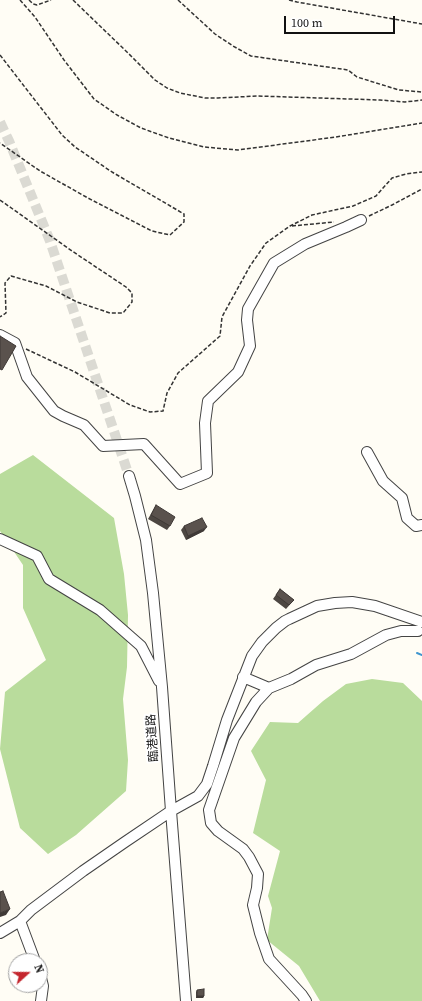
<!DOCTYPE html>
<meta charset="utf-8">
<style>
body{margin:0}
#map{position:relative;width:422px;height:1001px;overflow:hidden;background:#fffdf5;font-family:"Source Serif 4",serif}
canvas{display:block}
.north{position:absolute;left:8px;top:953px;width:40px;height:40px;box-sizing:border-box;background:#fff;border:1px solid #a0a0a0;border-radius:50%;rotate:69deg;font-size:11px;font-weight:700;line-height:16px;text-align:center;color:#111}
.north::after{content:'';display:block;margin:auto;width:14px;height:18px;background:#c4262e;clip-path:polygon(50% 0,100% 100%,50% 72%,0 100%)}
.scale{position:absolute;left:284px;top:16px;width:111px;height:18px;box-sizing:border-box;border:2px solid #111;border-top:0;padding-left:5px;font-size:12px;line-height:14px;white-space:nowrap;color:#111;-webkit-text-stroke:3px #fff;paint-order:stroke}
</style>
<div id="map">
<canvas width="422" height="1001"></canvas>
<div class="north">N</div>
<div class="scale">100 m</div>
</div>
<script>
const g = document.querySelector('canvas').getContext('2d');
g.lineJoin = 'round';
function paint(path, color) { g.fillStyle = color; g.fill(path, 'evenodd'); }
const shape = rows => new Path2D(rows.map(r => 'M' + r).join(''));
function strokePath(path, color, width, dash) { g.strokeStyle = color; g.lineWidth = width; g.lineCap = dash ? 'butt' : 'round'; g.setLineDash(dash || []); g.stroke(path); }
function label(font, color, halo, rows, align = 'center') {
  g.font = font + ' "Source Serif 4","Noto Sans JP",serif'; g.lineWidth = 4; g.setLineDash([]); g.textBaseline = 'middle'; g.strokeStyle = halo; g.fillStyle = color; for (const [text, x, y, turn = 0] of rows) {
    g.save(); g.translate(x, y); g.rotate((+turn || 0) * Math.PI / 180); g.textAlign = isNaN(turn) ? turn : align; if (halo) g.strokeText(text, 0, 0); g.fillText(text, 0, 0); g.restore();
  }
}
const forest = shape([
 [33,455,114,518,124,574,128,615,127,667,123,699,128,760,126,791,76,835,48,854,20,828,0,749,5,692,46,660,23,608,23,565,0,531,0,474],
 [372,679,403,683,422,701,422,1001,320,1001,299,966,267,940,272,908,268,896,280,851,253,833,266,780,251,751,270,722,298,723,323,701,346,684]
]);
const stream = shape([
 [417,653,422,655]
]);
const minorTunnel = shape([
 [0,122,9,141,50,241,129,476]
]);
const path = shape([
 [20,0,35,17,64,60,94,99,117,115,141,128,169,138,204,147,238,150,336,137,422,123],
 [29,0,33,4,37,5,51,0],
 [73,0,128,53,155,80,167,88,180,93,205,98,218,98,258,96,380,100,405,102,422,100],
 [178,0,215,34,233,46,251,56,348,70,357,77,399,90,422,92],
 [289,0,297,2,422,24],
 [0,55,62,135,75,147,112,172,184,214,184,222,170,235,152,231,88,198,40,171,0,143],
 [0,200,72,251,126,287,132,293,132,302,123,313,110,313,77,302,46,286,11,276,5,283,6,313,0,317],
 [369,216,392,205,422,189],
 [292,226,334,222],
 [26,349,75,372,130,405,150,412,163,411,167,393,178,373,220,336,222,317,250,266,266,243,290,226,312,215,353,206,376,196,392,178,406,174,422,172]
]);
const minor = shape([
 [0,335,15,343,27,377,54,411,63,416,84,425,103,446,144,444,180,484,207,473,205,423,208,401,238,372,250,346,247,320,248,309,274,263,305,244,346,227,361,220],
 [367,452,383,481,402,498,407,518,416,526,422,525],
 [129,476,135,496,146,540,153,593,162,687,171,811,186,1001],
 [0,539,37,556,49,579,100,610,141,646,159,681],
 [243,677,269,688,256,702,234,738,209,810,211,823,218,831,243,849,249,857,258,874,257,888,253,905,260,933,269,959,302,995,306,1001],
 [269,688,291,679,316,665,351,654,386,635,401,631,418,631],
 [20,921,35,961],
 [0,933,20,921,31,910,83,871,125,842,171,811,198,796,207,784,213,766,227,720,252,656,262,642,276,628,285,621,289,619,317,606,335,603,352,602,375,606,422,622],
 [40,974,43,986,41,1001]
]);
const wall = shape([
 [156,505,170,526,167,530,148,519],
 [184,526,204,531,186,540,181,530],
 [280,589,294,600,286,609,273,599],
 [197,990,204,996,203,998,196,998,196,992]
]);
const shadedWall = shape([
 [207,527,204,531,186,540,188,536],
 [10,909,6,915,0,917,0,913],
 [197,996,204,996,203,998,196,998]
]);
const building = shape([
 [0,336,16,346,2,370,0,369,0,336],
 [156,505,175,517,170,526,151,515,156,505],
 [202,518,207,527,188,536,184,526,202,518],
 [280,589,294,600,289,605,276,595,280,589],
 [3,891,10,909,0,913,0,892,3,891],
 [204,989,204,996,197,996,197,990,204,989]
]);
const streetNames = [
 ["臨港道路",153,738,-94]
];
paint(forest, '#b9dc9c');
strokePath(stream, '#3f96cf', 2);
strokePath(minorTunnel, '#dbdad3', 10, [10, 5]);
strokePath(minor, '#444', 12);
strokePath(path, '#333', 1.5, [4, 2]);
strokePath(minor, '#fff', 10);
paint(wall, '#4d4742');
paint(shadedWall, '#3f3936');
paint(building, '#5a524d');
strokePath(building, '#3f3936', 1);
label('12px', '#111', '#fff', streetNames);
</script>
